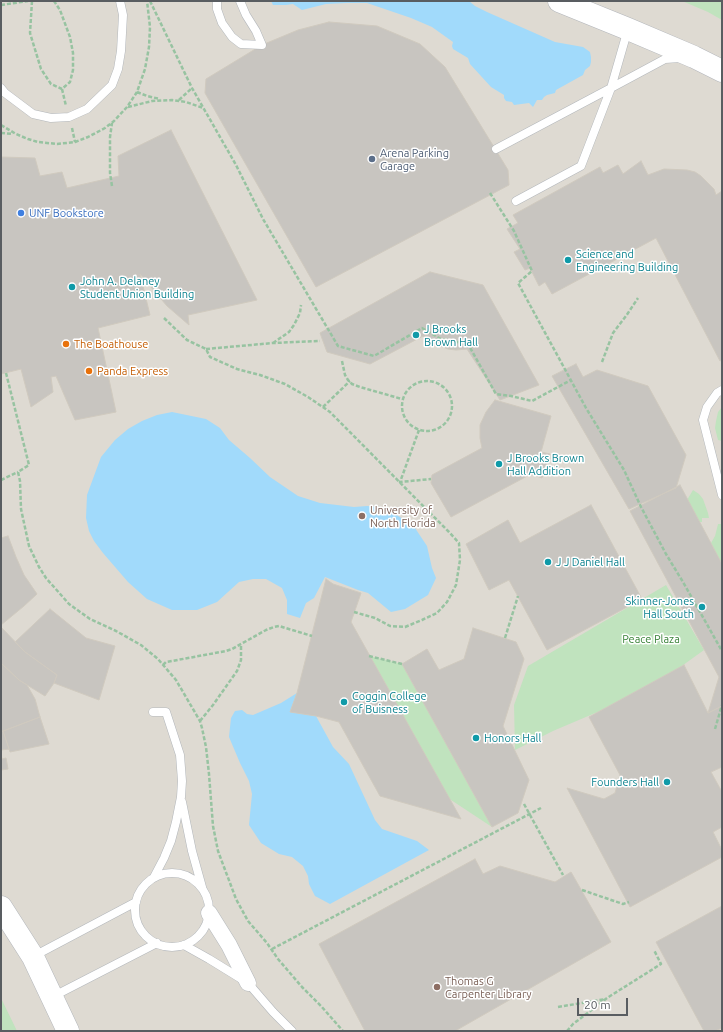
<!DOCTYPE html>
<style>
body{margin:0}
#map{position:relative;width:723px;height:1032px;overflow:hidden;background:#ece9e1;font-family:Ubuntu,sans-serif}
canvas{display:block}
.frame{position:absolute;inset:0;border:2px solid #595d61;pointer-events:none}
.scale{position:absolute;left:577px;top:998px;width:51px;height:18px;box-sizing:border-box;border:2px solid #595d61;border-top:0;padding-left:5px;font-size:12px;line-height:14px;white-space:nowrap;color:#595d61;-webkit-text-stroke:3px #fff;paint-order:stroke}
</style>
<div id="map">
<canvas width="723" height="1032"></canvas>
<div class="frame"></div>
<div class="scale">20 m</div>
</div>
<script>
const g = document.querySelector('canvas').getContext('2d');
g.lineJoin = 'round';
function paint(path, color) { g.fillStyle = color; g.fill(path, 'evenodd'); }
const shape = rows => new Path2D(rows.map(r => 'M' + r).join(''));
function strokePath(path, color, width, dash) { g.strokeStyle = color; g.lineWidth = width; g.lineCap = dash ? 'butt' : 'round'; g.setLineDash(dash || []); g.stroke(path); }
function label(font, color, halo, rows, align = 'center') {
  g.font = font + ' Ubuntu,sans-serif'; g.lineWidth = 3; g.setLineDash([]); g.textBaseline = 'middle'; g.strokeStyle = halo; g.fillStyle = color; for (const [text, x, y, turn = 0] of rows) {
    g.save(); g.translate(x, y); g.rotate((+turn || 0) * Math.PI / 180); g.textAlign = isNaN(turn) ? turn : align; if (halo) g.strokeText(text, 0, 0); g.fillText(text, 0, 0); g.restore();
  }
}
const education = shape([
 [1,1,722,1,722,1031,1,1031]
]);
const green = shape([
 [682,1,722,1,722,20,708,12],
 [722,407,722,441,718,440,715,428,716,421,718,412],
 [693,490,699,494,703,499,708,513,709,518,702,518,702,522,699,522,687,500],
 [718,524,722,524,722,564,711,543,715,536],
 [666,585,704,650,679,668,600,711,553,731,515,750,514,705,528,666],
 [369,656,402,664,492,827,448,798],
 [1,998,17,1031,1,1031]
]);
const water = shape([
 [271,1,469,1,475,6,487,12,555,42,583,47,590,52,591,57,591,62,590,66,585,70,583,75,556,90,555,93,547,95,544,97,542,100,537,100,533,107,529,103,514,105,512,102,506,101,504,98,504,95,491,87,470,64,468,58,453,49,452,46,453,42,432,27,411,18,367,3,347,3,326,4,302,10,293,4,286,5,273,5],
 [172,412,206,419,220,428,229,440,250,458,270,477,298,496,320,503,354,507,367,506,380,507,392,512,406,521,415,528,427,546,432,568,436,578,428,595,405,609,391,612,368,593,358,590,325,577,314,598,306,603,300,618,287,614,287,600,282,588,266,579,253,579,239,582,217,602,197,610,172,610,147,599,128,582,103,553,94,541,89,531,86,518,87,495,101,457,115,440,128,429,142,421,157,415],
 [297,693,316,716,333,747,349,764,375,820,382,829,417,841,429,850,330,904,315,896,309,884,308,876,303,866,292,857,279,854,261,843,249,825,252,794,249,781,240,763,229,737,231,718,235,711,242,710,247,714,253,715,281,703]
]);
const building = shape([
 [329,22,377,26,420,44,445,67,508,170,509,185,316,287,205,93,206,79,262,45,298,30,329,22],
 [171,130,257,300,188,315,189,325,167,306,140,274,150,315,98,328,116,412,75,420,56,376,51,377,53,392,31,407,21,369,1,374,1,157,35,158,40,176,62,172,67,188,119,176,118,156,171,130],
 [641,161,648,175,664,169,687,170,695,172,701,176,714,189,716,195,722,191,722,360,720,361,656,238,552,294,545,282,539,286,530,268,525,270,514,252,520,249,507,229,518,223,513,215,600,167,603,173,618,165,623,174,641,161],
 [430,272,483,285,539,385,500,400,467,349,456,350,448,349,435,344,423,336,370,364,327,352,320,333,430,272],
 [576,364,583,377,597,370,648,386,686,455,676,488,629,509,552,376,576,364],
 [495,400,551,416,541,452,550,454,542,478,531,474,451,517,431,483,432,475,482,448,480,438,480,425,486,412,495,400],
 [680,485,722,564,722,706,708,713,719,677,630,511,680,485],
 [591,505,642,599,547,650,509,580,489,590,466,544,508,520,520,543,591,505],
 [8,536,16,557,24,575,37,594,24,606,1,625,1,538,8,536],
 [326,579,333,584,361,593,351,622,461,819,380,796,339,722,316,716,290,712,297,693,326,579],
 [50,609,86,638,115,646,99,700,54,683,57,675,25,652,15,642,50,609],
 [1,627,25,652,57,675,54,683,45,696,19,680,1,663,1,627],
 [473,628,516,642,524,659,503,726,529,780,518,813,492,827,402,664,427,649,439,670,464,659,473,628],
 [1,663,19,680,27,685,35,699,40,717,1,732,1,663],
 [684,665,708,713,722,706,722,733,721,736,722,738,722,767,711,772,722,792,722,827,713,832,722,850,722,857,630,907,567,788,604,799,615,793,620,775,589,717,684,665],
 [40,717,49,744,10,752,3,731,40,717],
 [3,731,9,749,1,750,1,732,3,731],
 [1,754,2,759,6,758,8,769,1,770,1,754],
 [475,859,483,874,500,866,555,882,571,872,611,942,455,1031,365,1031,319,944,475,859],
 [722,906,722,1028,715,1031,704,1031,656,942,722,906]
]);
const path = shape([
 [32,1,30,33,41,69,51,84,62,89,70,82,73,70,73,53,70,37,60,10,54,1],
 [150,1,192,88,236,165,263,219,338,346,374,356,422,328,441,339,468,344,496,394,511,396,532,401,571,380],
 [1,5,28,1],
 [62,89,66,106],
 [137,92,147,96,160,99],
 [179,100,192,88],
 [128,107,152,101,172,100,186,102,203,108],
 [1,125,16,134,28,139,38,142,57,144,75,142,88,137,105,128,114,121,127,107,137,92,145,69,149,47,150,27,147,1],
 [72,128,75,142],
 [1,133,13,134],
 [112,186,110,173,110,137,112,123],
 [490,193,514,231,532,271,518,283,586,408,624,470,641,507,666,554,683,582,722,651],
 [164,318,187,340,206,349,210,357,237,369,260,375,285,384,308,397,330,412,449,532,459,543,460,560,456,585,447,602,437,613,422,620,405,627,390,626,375,618,354,612],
 [273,343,289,332,294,325,300,313,301,305],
 [206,349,273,343,320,341],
 [342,361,345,375,348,380,352,384,360,387,402,399],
 [602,362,613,333,626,316,638,298],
 [6,373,29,465,18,472,20,481,21,509,29,546,39,567,46,578,69,604,90,619,116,631,141,645,158,659,176,680,200,721,202,728,206,747,209,774,213,826,218,851,236,899,248,921,267,943,278,959,302,987,321,1006,343,1031],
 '402 406a25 25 0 1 1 50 0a25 25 0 1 1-50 0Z',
 [323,407,350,381],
 [419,430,400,482,431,479],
 [1,480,18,472],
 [505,638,518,596],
 [369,656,402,664],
 [163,665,166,662,172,661,226,651,232,649,266,630,274,627,279,626,312,636],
 [200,721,213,705,237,671,241,660,241,644],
 [715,729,722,705],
 [582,890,623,904,629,902],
 [272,949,541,808],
 [558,1007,606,999],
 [567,1031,573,1024,585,1015,607,998,661,964,654,950]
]);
const lane = shape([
 [217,1,217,9,222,23,232,37,241,44,262,45,256,31,246,15,240,1],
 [1,88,5,93,33,114,51,118,69,117,87,109,112,85,118,69,121,51,123,15,120,1],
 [496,149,611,88,665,59,680,58],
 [516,201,581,166,611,88,628,29],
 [722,390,717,393,707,407,703,420,722,495],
 [153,712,166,712,180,755,182,781,181,797,176,822,171,841,164,858,154,877],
 [182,802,192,851,202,887],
 '135 910a37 37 0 1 1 74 0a37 37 0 1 1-74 0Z',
 [184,945,209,959,248,983,273,1012,292,1031],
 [34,956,136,902],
 [52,997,157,943]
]);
const street = shape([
 [209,913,229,945,248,983]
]);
const secondary = shape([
 [559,1,628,29,694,57,722,71],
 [1,907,33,957,68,1031]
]);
const pathBridge = shape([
 [524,804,563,875]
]);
const markers = [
 [372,159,4,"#5c6f8a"],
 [21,213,4,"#3f7fe0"],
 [568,260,4,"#0f9aa8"],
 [72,287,4,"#0f9aa8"],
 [416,335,4,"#0f9aa8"],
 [66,344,4,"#e8710a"],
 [89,371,4,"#e8710a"],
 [499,464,4,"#0f9aa8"],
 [362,516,4,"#8d6e63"],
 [548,562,4,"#0f9aa8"],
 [702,607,4,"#0f9aa8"],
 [344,702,4,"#0f9aa8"],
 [476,738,4,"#0f9aa8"],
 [667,782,4,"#0f9aa8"],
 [437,987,4,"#8d6e63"]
];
const serviceNames = [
 ["Arena Parking",380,153],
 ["Garage",380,166]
];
const shopNames = [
 ["UNF Bookstore",29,213]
];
const cultureNames = [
 ["Science and",576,254],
 ["Engineering Building",576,267],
 ["John A. Delaney",80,281],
 ["Student Union Building",80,294],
 ["J Brooks",424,329],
 ["Brown Hall",424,342],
 ["J Brooks Brown",507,458],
 ["Hall Addition",507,471],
 ["J J Daniel Hall",556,562],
 ["Skinner-Jones",694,601,"right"],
 ["Hall South",694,614,"right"],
 ["Coggin College",352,696],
 ["of Buisness",352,709],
 ["Honors Hall",484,738],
 ["Founders Hall",659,782,"right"]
];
const foodNames = [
 ["The Boathouse",74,344],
 ["Panda Express",97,371]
];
const educationNames = [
 ["University of",370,510],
 ["North Florida",370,523],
 ["Thomas G",445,981],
 ["Carpenter Library",445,994]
];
const parkNames = [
 ["Peace Plaza",651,639]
];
paint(education, '#dedad2');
paint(green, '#c0e3be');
paint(water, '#a1dafb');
paint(building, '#c8c5c0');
strokePath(building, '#d0cabf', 1);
strokePath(lane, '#b3b7bb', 9);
strokePath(street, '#b3b7bb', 17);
strokePath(secondary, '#b3b6bb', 23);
strokePath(path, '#97c3a1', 2.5, [4, 2]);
strokePath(lane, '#fff', 8);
strokePath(street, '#fff', 16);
strokePath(secondary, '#fff', 22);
strokePath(pathBridge, '#97c3a1', 2.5, [4, 2]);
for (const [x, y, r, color] of markers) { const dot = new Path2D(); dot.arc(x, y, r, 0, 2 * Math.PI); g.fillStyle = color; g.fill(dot); strokePath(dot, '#fff', 1.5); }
label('11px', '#4e5e75', '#fff', serviceNames, 'left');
label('11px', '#366cbe', '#fff', shopNames, 'left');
label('11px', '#0d838f', '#fff', cultureNames, 'left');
label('11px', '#c56008', '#fff', foodNames, 'left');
label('11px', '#785e54', '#fff', educationNames, 'left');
label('11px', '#398238', '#fff', parkNames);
</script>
